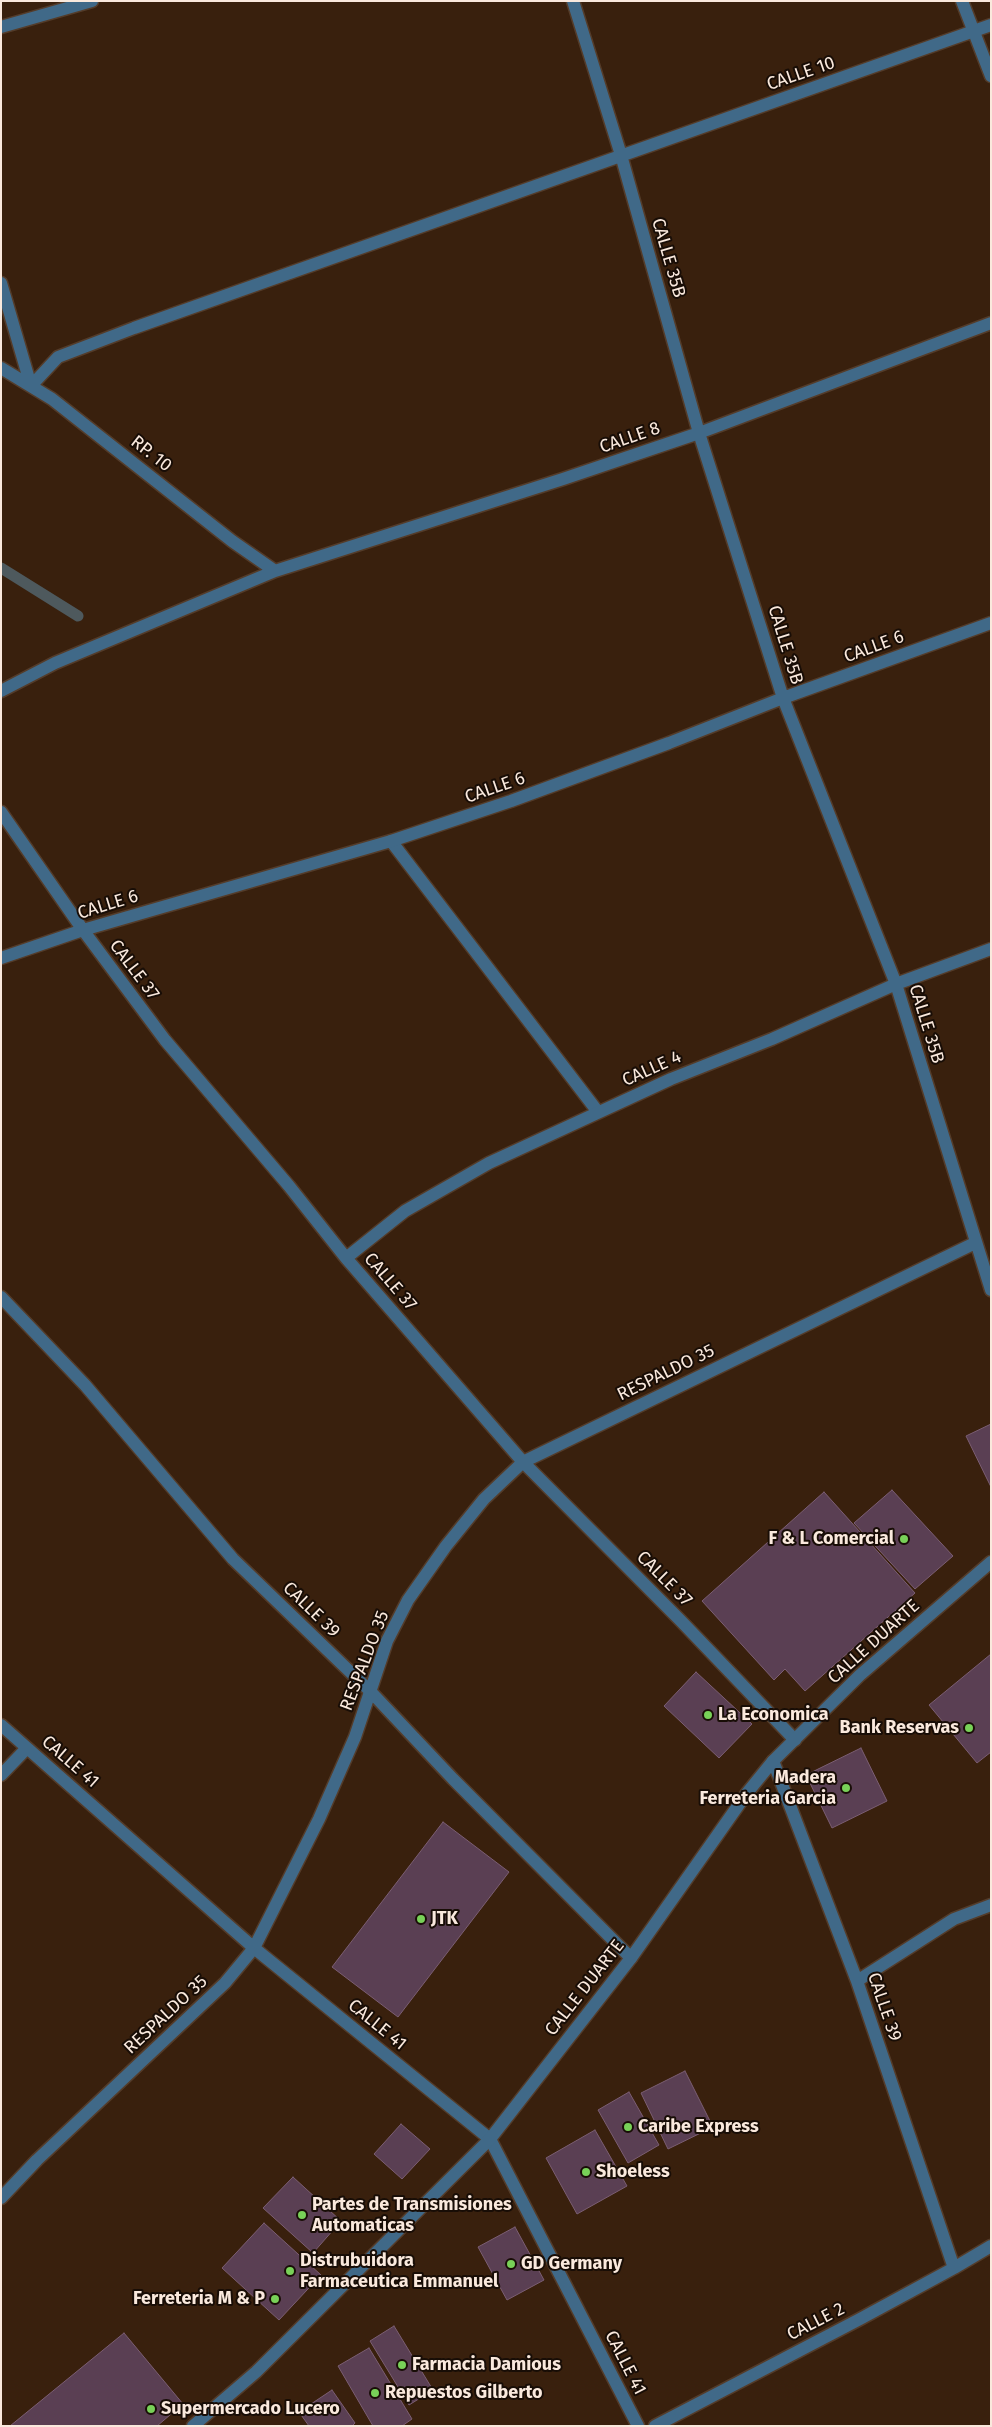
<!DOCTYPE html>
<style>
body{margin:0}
#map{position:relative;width:992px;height:2427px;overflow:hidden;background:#39200d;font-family:"Fira Sans",sans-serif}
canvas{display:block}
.frame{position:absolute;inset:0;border:2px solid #fae9dd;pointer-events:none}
</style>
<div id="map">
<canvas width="992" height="2427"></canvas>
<div class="frame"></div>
</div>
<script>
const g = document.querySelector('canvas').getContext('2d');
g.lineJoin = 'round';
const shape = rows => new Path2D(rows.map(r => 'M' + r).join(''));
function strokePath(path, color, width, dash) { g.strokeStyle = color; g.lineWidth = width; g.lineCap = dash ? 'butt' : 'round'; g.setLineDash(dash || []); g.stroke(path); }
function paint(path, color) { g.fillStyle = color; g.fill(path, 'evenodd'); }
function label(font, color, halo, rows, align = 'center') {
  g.font = font + ' "Fira Sans",sans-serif'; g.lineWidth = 4; g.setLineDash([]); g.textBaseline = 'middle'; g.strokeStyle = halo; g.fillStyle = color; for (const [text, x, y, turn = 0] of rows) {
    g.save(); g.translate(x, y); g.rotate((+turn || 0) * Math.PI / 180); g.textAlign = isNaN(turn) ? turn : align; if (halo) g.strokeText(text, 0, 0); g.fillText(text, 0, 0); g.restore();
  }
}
const stream = shape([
 [1,568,78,616]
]);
const building = shape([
 [991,1424,991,1487,966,1436,991,1424],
 [892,1490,953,1556,915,1589,854,1523,892,1490],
 [824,1492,915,1593,805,1691,785,1669,774,1680,702,1601,824,1492],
 [991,1654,991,1752,977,1763,929,1705,991,1654],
 [696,1672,752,1724,719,1758,664,1706,696,1672],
 [861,1748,887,1801,832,1828,806,1775,861,1748],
 [443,1822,509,1872,398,2017,332,1967,443,1822],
 [685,2071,713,2127,668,2149,641,2093,685,2071],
 [629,2092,659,2145,628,2163,598,2110,629,2092],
 [401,2124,430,2149,402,2179,374,2154,401,2124],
 [595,2130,627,2186,577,2214,546,2158,595,2130],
 [293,2177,341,2221,313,2253,263,2208,293,2177],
 [264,2223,321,2275,279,2320,222,2268,264,2223],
 [515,2227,544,2280,507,2300,478,2247,515,2227],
 [394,2326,433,2390,409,2405,370,2341,394,2326],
 [124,2333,183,2404,157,2426,10,2426,124,2333],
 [369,2348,412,2419,402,2426,373,2426,338,2366,369,2348],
 [332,2390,355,2423,352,2426,309,2426,299,2412,332,2390]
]);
const service = shape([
 [391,841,598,1112]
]);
const minor = shape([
 [573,1,621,155,699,433,783,698,896,984,991,1290],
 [962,1,991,76],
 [1,27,92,1],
 [1,283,31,386],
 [1,368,52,399,232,541,275,571],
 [31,386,58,357,134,328,991,25],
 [1,691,55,663,275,571,563,479,699,433,991,323],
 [1,812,83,930,165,1040,289,1186,346,1258,523,1462,681,1621,795,1740],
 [1,958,83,930,391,841,511,801,669,743,783,698,991,623],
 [346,1258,405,1211,489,1163,671,1079,772,1039,896,984,991,949],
 [1,1297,85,1385,233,1559,371,1692,453,1779,631,1958],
 [1,1725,254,1948,490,2139,638,2426],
 [773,1761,857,1981,954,2268],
 [1,1775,27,1748],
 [857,1981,954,1919,991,1905],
 [1,2198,37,2160,225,1983,254,1948,319,1819,355,1737,387,1641,408,1600,446,1546,484,1499,523,1462,975,1243],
 [655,2426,860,2319,954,2268,991,2246]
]);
const tertiary = shape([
 [193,2426,256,2372,490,2139,631,1958,747,1793,773,1761,860,1675,991,1562]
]);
const markers = [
 [904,1539,5,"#78d158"],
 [708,1715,5,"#78d158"],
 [969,1728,5,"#78d158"],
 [846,1788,5,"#78d158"],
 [421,1919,5,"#78d158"],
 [628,2127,5,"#78d158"],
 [586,2172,5,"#78d158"],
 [302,2215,5,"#78d158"],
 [511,2264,5,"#78d158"],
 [290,2271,5,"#78d158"],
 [275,2299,5,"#78d158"],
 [402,2365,5,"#78d158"],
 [375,2393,5,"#78d158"],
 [151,2409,5,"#78d158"]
];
const streetNames = [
 ["CALLE 10",801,74,-19],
 ["CALLE 35B",668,258,74],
 ["CALLE 8",630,438,-19],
 ["RP. 10",151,454,38],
 ["CALLE 35B",785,645,73],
 ["CALLE 6",874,647,-20],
 ["CALLE 6",495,788,-19],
 ["CALLE 6",108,905,-17],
 ["CALLE 37",134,970,53],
 ["CALLE 35B",926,1024,73],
 ["CALLE 4",652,1069,-24],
 ["CALLE 37",390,1282,49],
 ["RESPALDO 35",666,1373,-26],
 ["CALLE 37",664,1579,45],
 ["CALLE 39",311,1610,44],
 ["CALLE DUARTE",874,1642,-42],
 ["RESPALDO 35",365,1661,-69],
 ["CALLE 41",70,1762,41],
 ["CALLE DUARTE",585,1988,-52],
 ["CALLE 39",884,2007,71],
 ["RESPALDO 35",166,2015,-43],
 ["CALLE 41",377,2025,39],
 ["CALLE 2",816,2322,-27],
 ["CALLE 41",625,2363,63]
];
const poiNames = [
 ["F & L Comercial",894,1539,"right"],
 ["La Economica",718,1715],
 ["Bank Reservas",959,1728,"right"],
 ["Madera",836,1778,"right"],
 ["Ferreteria Garcia",836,1799,"right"],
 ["JTK",431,1919],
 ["Caribe Express",638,2127],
 ["Shoeless",596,2172],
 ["Partes de Transmisiones",312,2205],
 ["Automaticas",312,2226],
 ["Distrubuidora",300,2261],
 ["Farmaceutica Emmanuel",300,2282],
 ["GD Germany",521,2264],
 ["Ferreteria M & P",265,2299,"right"],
 ["Farmacia Damious",412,2365],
 ["Repuestos Gilberto",385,2393],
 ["Supermercado Lucero",161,2409]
];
strokePath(stream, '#4e595d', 11);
paint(building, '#5a3f53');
strokePath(building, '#7b5e73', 1);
strokePath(service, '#543c2a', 15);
strokePath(minor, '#543c2a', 15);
strokePath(tertiary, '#543c2a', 15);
strokePath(service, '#406988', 12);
strokePath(minor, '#406988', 12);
strokePath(tertiary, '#406988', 12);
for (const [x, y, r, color] of markers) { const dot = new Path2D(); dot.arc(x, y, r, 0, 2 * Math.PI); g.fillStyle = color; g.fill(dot); strokePath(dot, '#180d06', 2); }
label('18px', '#fae9dd', '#180d06', streetNames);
label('bold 18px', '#fae9dd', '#180d06', poiNames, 'left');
</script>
